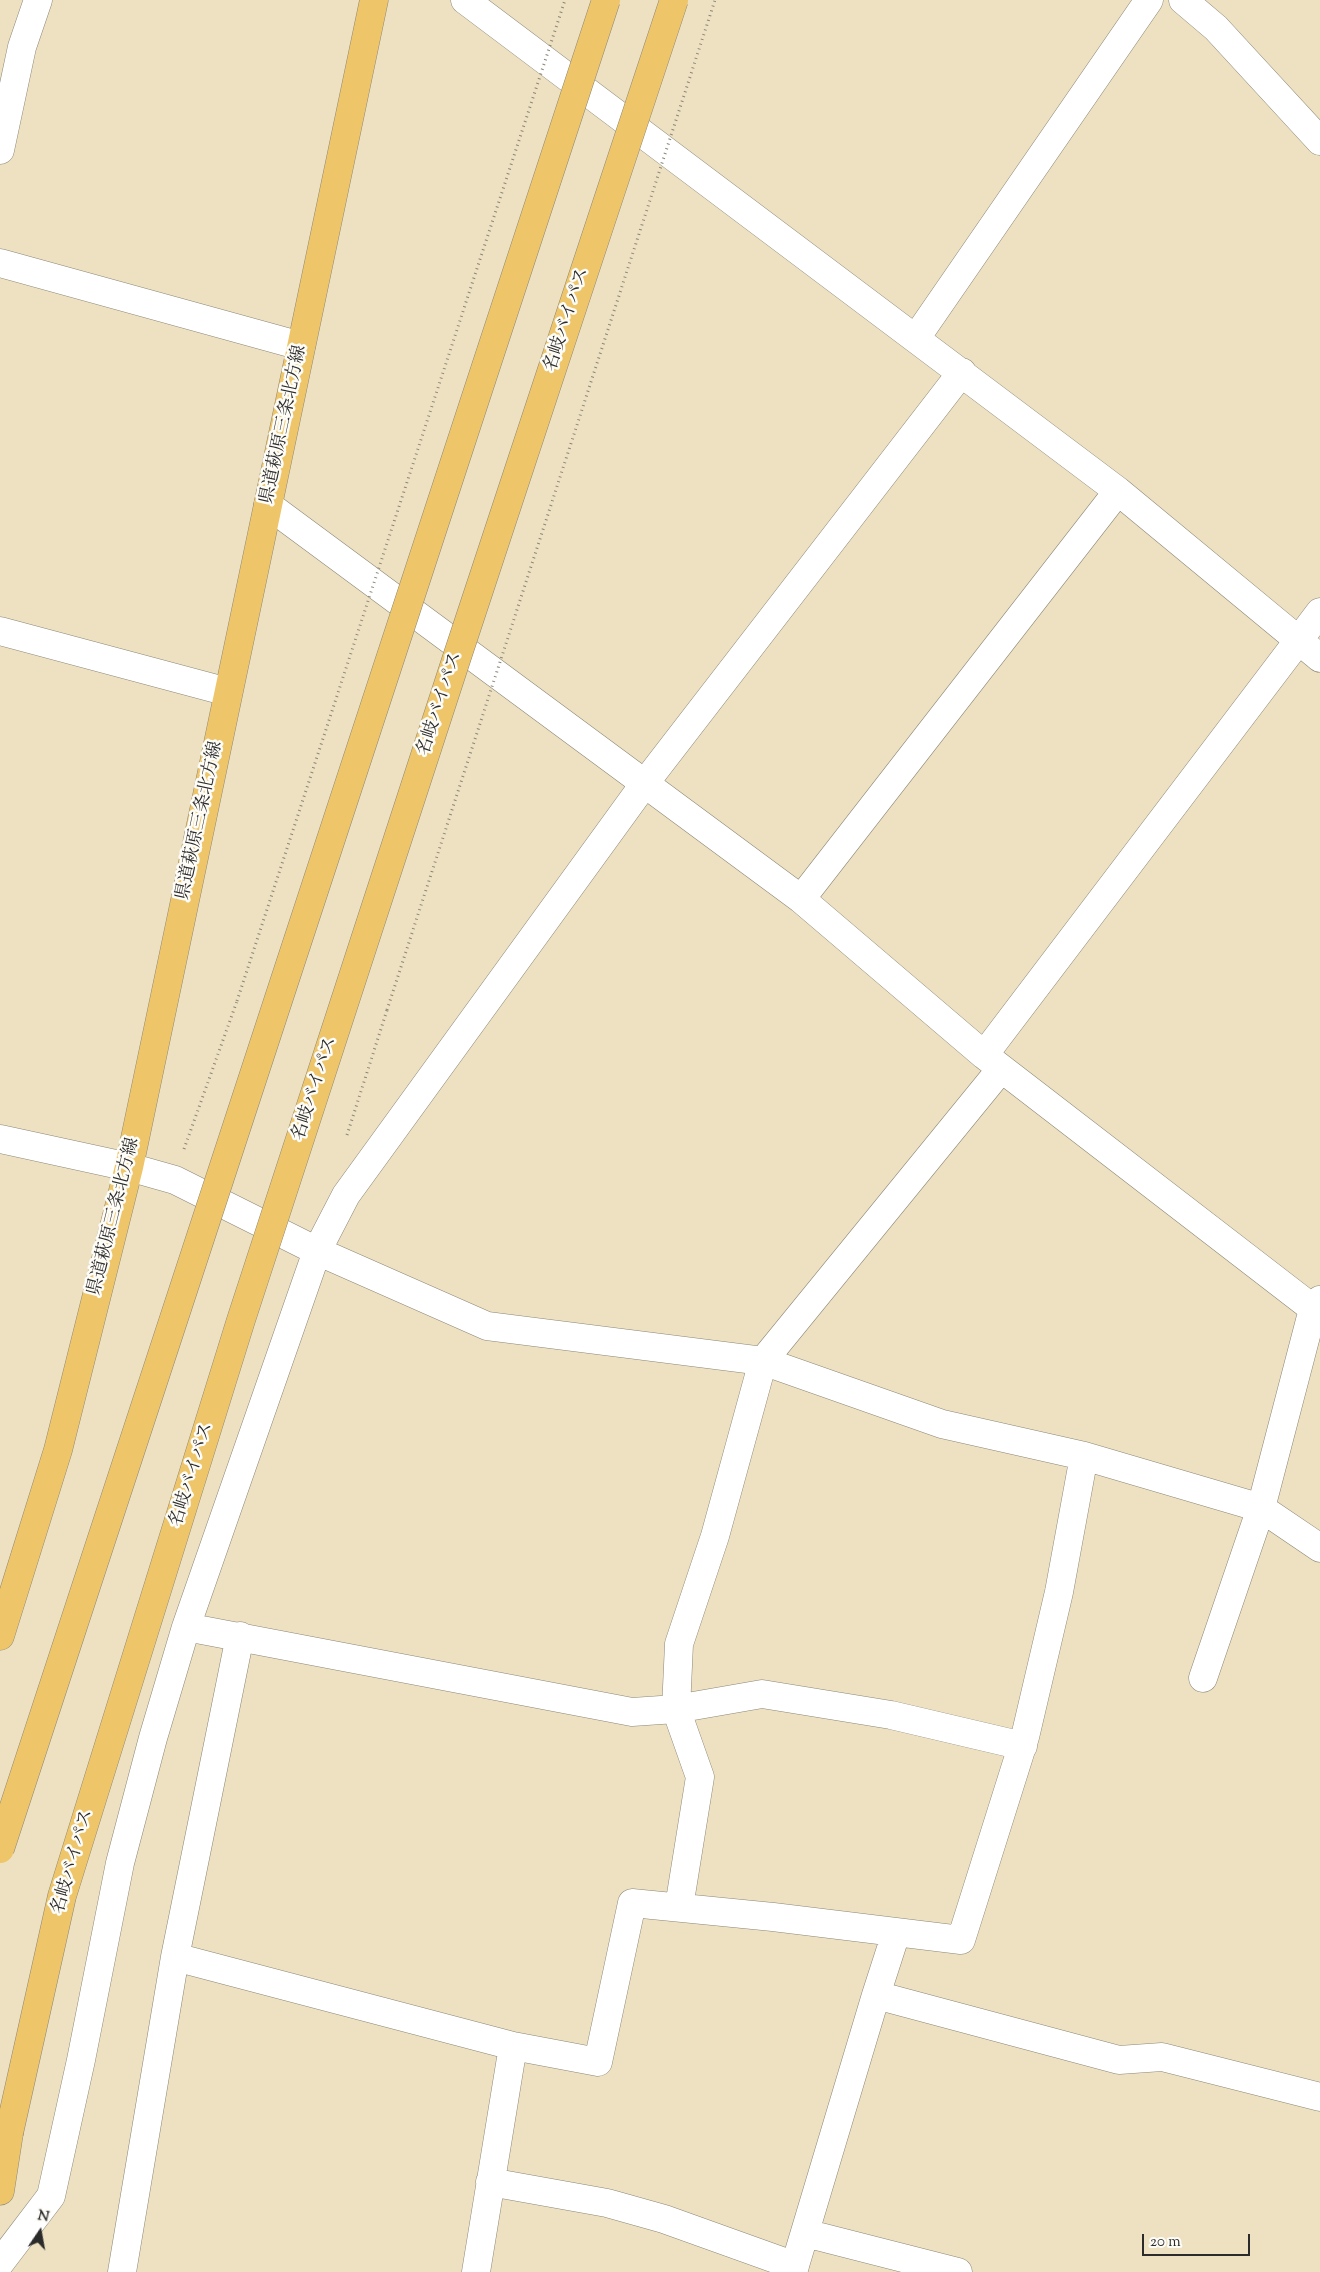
<!DOCTYPE html>
<meta charset="utf-8">
<style>
body{margin:0}
#map{position:relative;width:1320px;height:2272px;overflow:hidden;background:#ede1c2;font-family:"Sorts Mill Goudy",serif}
canvas{display:block}
.north{position:absolute;left:15px;top:2207px;width:50px;height:50px;-webkit-text-stroke:4px #fdfcf7;paint-order:stroke;rotate:12deg;font-size:14px;font-weight:700;line-height:20px;text-align:center;color:#2b2b2b}
.north::after{content:'';display:block;margin:auto;width:18px;height:22px;background:#2b2b2b;clip-path:polygon(50% 0,100% 100%,50% 72%,0 100%)}
.scale{position:absolute;left:1142px;top:2234px;width:108px;height:22px;box-sizing:border-box;border:2px solid #2b2b2b;border-top:0;padding-left:6px;font-size:15px;line-height:18px;white-space:nowrap;color:#2b2b2b;-webkit-text-stroke:4px #fdfcf7;paint-order:stroke}
</style>
<div id="map">
<canvas width="1320" height="2272"></canvas>
<div class="north">N</div>
<div class="scale">20 m</div>
</div>
<script>
const g = document.querySelector('canvas').getContext('2d');
g.lineJoin = 'round';
const shape = rows => new Path2D(rows.map(r => 'M' + r).join(''));
function strokePath(path, color, width, dash) { g.strokeStyle = color; g.lineWidth = width; g.lineCap = dash ? 'butt' : 'round'; g.setLineDash(dash || []); g.stroke(path); }
function label(font, color, halo, rows, align = 'center') {
  g.font = font + ' "Sorts Mill Goudy","Noto Serif JP",serif'; g.lineWidth = 5; g.setLineDash([]); g.textBaseline = 'middle'; g.strokeStyle = halo; g.fillStyle = color; for (const [text, x, y, turn = 0] of rows) {
    g.save(); g.translate(x, y); g.rotate((+turn || 0) * Math.PI / 180); g.textAlign = isNaN(turn) ? turn : align; if (halo) g.strokeText(text, 0, 0); g.fillText(text, 0, 0); g.restore();
  }
}
const path = shape([
 [347,1135,387,1010],
 [184,1149,237,1001]
]);
const minor = shape([
 [465,0,1118,491,1320,658],
 [1183,0,1216,28,1320,141],
 [0,150,22,47,38,0],
 [0,263,301,346],
 [916,338,1149,0],
 [268,505,801,899,984,1055,1320,1314],
 [0,631,228,692],
 [801,899,1118,491],
 [984,1055,1320,612],
 [0,1139,129,1167,175,1180,317,1251,487,1326,763,1361,942,1424,1084,1456,1261,1508,1320,1548],
 [186,1627,632,1712,676,1709,762,1694,891,1715,1023,1746],
 [1203,1678,1261,1508,1313,1309,1320,1300],
 [679,1907,700,1777,676,1709,679,1644,715,1536,763,1361,1001,1069],
 [175,1957,513,2046,598,2062,632,1903,773,1917,961,1940,1025,1737,1059,1592,1084,1456],
 [876,1995,896,1933],
 [490,2182,607,2203,664,2219,795,2266],
 [805,2233,958,2272],
 [0,2263,51,2196,81,2060,120,1863,153,1738,186,1627,317,1251,346,1195,645,783,962,372],
 [122,2272,175,1957,240,1636],
 [476,2272,513,2046],
 [793,2272,876,1995,1119,2060,1162,2057,1320,2097]
]);
const major = shape([
 [0,1636,58,1450,129,1167,374,0]
]);
const highway = shape([
 [0,2191,9,2133]
]);
const pathBridge = shape([
 [237,1001,565,0],
 [387,1010,715,0]
]);
const highwayBridge = shape([
 [0,1849,606,0],
 [9,2133,62,1896,241,1320,457,657,674,0]
]);
const streetNames = [
 ["名岐バイパス",568,320,-72],
 ["県道萩原三条北方線",285,425,-78],
 ["名岐バイパス",441,704,-72],
 ["県道萩原三条北方線",201,821,-78],
 ["名岐バイパス",316,1089,-72],
 ["県道萩原三条北方線",115,1217,-76],
 ["名岐バイパス",193,1475,-73],
 ["名岐バイパス",74,1862,-74]
];
strokePath(minor, '#8c8676', 29);
strokePath(major, '#8c8676', 29);
strokePath(highway, '#8c8676', 29);
strokePath(path, '#8c8676', 3, [1, 4]);
strokePath(minor, '#fff', 28);
strokePath(major, '#eec569', 28);
strokePath(highway, '#eec569', 28);
strokePath(highwayBridge, '#8c8676', 29, []);
strokePath(pathBridge, '#8c8676', 3, [1, 4]);
strokePath(highwayBridge, '#eec569', 28);
label('18px', '#2b2b2b', '#fdfcf7', streetNames);
</script>
